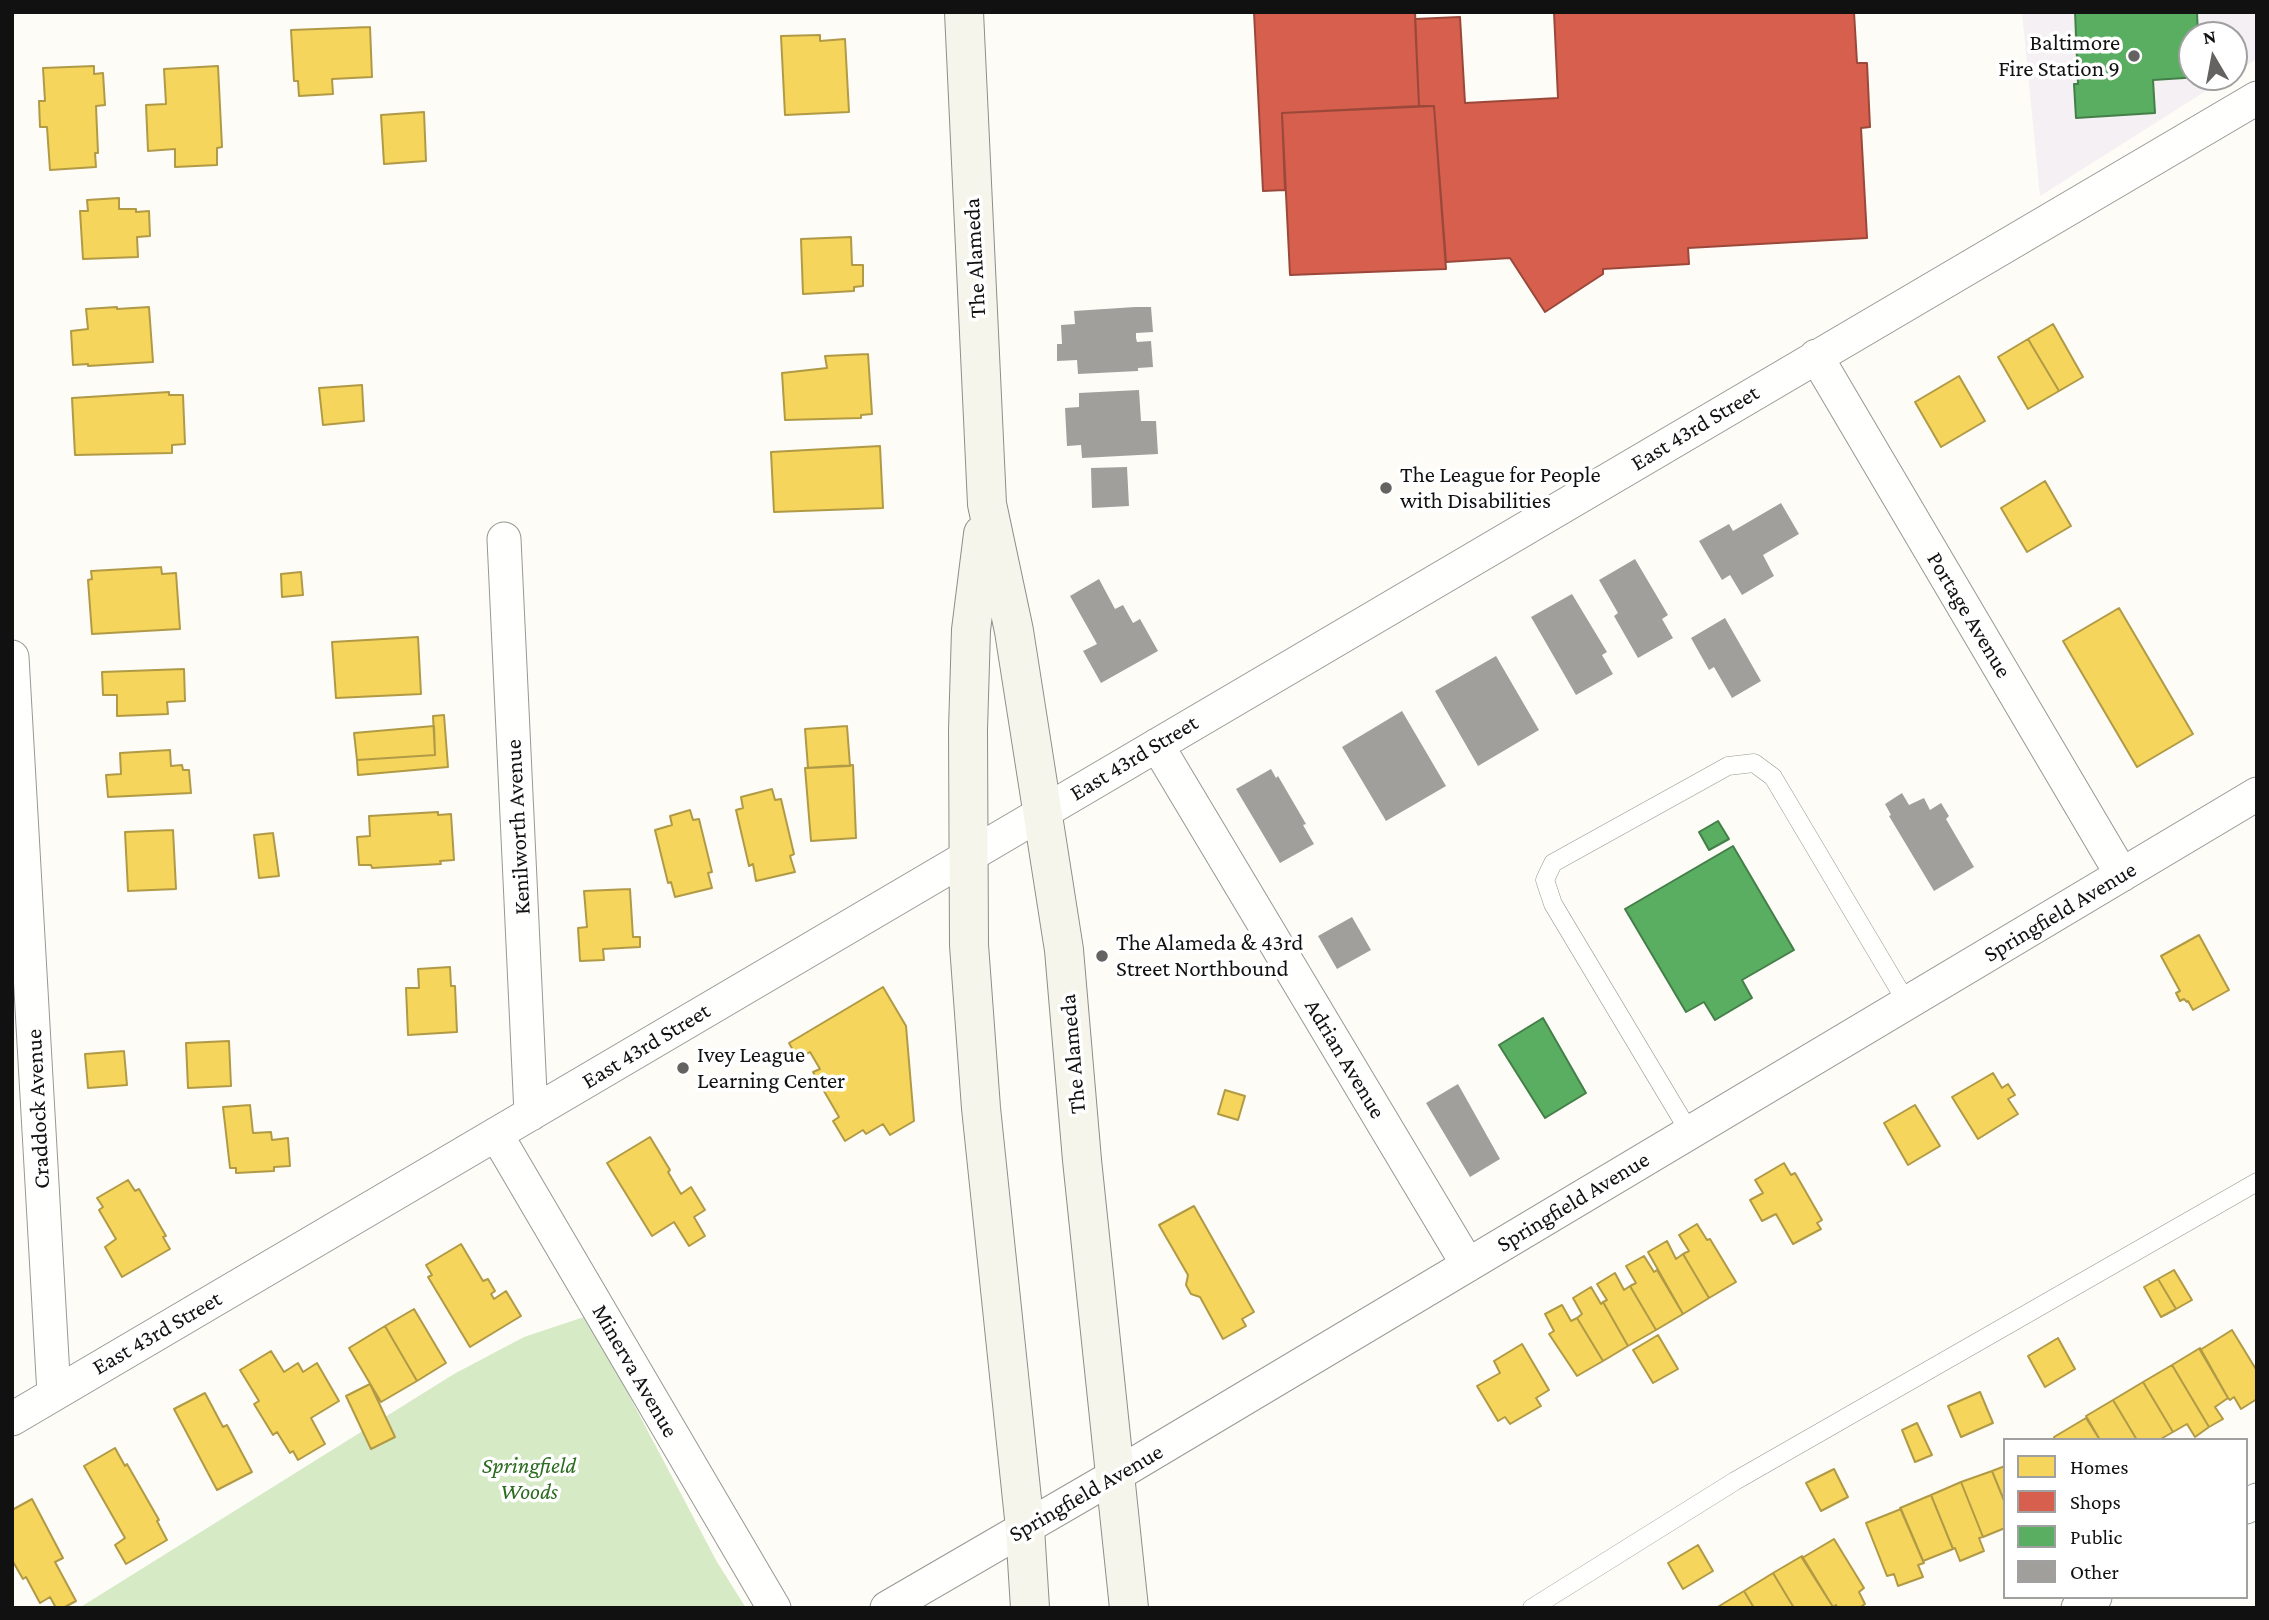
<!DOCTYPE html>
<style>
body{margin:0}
#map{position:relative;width:2269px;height:1620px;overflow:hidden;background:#fdfcf7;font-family:"Crimson Pro",serif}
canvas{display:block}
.frame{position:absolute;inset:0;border:14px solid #111;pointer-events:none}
.legend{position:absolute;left:2003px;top:1438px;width:245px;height:161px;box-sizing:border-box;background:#fff;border:2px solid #a0a0a0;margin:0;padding:9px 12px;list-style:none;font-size:21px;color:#111}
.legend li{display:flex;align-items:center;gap:14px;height:35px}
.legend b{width:35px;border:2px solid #a0a0a0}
.north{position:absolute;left:2178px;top:21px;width:70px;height:70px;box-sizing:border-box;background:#fff;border:2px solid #a0a0a0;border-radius:50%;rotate:350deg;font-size:19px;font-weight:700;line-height:28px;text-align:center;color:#111}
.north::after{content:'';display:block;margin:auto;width:24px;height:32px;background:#646362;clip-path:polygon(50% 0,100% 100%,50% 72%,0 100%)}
</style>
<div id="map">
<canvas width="2269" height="1620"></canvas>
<div class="frame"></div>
<ul class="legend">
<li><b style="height:19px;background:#f6d55c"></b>Homes</li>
<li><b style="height:19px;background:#d6604d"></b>Shops</li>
<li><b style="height:19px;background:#5aae61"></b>Public</li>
<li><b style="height:19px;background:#a19f9c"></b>Other</li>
</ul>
<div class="north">N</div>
</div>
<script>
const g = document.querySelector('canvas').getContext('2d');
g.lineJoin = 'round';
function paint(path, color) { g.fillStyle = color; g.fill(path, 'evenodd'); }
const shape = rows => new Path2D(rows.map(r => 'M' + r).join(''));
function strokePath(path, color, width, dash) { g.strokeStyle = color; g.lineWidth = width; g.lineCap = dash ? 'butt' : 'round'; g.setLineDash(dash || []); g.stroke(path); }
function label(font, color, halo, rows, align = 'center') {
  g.font = font + ' "Crimson Pro",serif'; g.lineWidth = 7; g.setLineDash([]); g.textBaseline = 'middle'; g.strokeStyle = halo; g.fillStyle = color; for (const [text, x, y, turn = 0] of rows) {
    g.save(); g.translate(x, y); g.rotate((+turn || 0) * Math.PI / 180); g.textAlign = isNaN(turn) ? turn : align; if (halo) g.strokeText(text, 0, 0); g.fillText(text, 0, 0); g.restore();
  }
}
const industrial = shape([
 [2022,12,2257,12,2257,59,2234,73,2234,35,2192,35,2192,77,2228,77,2040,196]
]);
const forest = shape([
 [587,1316,717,1562,746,1608,79,1608,454,1374,524,1337]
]);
const homes = shape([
 [370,27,372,77,332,79,333,94,299,96,298,81,294,81,291,30,370,27],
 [820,35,820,41,845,39,849,112,785,115,781,36,820,35],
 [94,66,94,74,103,73,105,105,96,106,98,153,95,153,96,167,50,170,47,127,40,127,39,101,45,101,43,68,94,66],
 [218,66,222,147,217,148,217,165,175,167,175,149,148,151,146,105,166,104,164,69,218,66],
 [424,112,426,161,384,164,381,115,424,112],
 [119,198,119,209,136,209,136,212,149,211,150,236,137,237,138,257,83,259,80,211,88,211,87,200,119,198],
 [851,237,852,265,863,265,863,286,854,287,854,291,803,294,801,239,851,237],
 [117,307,117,309,149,307,153,362,88,366,88,364,73,365,71,331,88,329,86,309,117,307],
 [2053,324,2083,377,2059,391,2028,339,2053,324],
 [2028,339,2059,391,2028,409,1998,357,2028,339],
 [868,354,872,414,861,415,861,418,785,420,782,373,827,368,825,356,868,354],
 [1959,376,1985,421,1941,447,1915,402,1959,376],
 [362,385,364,421,323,425,319,388,362,385],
 [169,392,169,395,183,395,185,444,172,445,172,453,75,455,72,398,169,392],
 [880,446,883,508,774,512,771,452,880,446],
 [2045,481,2071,526,2027,552,2001,508,2045,481],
 [161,567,162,574,176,573,180,629,92,634,88,580,92,579,91,571,161,567],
 [301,572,303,595,282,597,281,574,301,572],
 [2119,608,2193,734,2137,767,2063,641,2119,608],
 [418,637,421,694,336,698,332,642,418,637],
 [184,669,185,701,167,702,168,714,117,716,117,695,103,695,102,672,184,669],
 [444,715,448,767,358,775,357,760,435,755,433,716,444,715],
 [434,726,435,755,357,760,354,733,434,726],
 [847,726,850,766,808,768,805,729,847,726],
 [170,750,171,766,182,765,183,770,189,770,191,793,108,797,106,775,121,774,120,753,170,750],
 [853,765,856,838,811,841,805,768,853,765],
 [772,789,775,800,781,799,794,854,790,856,795,872,756,881,753,864,749,866,736,810,743,808,741,797,772,789],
 [690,810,693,820,699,819,712,872,708,873,712,888,675,897,671,882,668,883,655,830,672,825,670,816,690,810],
 [438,812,438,815,451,814,454,860,440,861,441,864,372,868,371,865,359,865,357,837,370,836,369,816,438,812],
 [173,830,176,889,128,891,125,832,173,830],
 [273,833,279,876,259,878,254,835,273,833],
 [630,889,633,937,640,937,640,947,603,949,604,960,580,961,578,928,587,927,584,891,630,889],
 [2199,935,2229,990,2193,1010,2188,1001,2187,1002,2184,999,2180,1001,2176,993,2180,991,2161,956,2199,935],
 [450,967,451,986,455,986,457,1032,408,1035,406,988,419,988,418,969,450,967],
 [883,987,906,1026,914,1121,890,1135,883,1124,866,1134,863,1130,845,1141,833,1121,839,1117,813,1072,820,1069,810,1052,798,1059,789,1043,883,987],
 [229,1041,231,1086,188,1088,186,1043,229,1041],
 [124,1051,127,1085,88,1088,85,1054,124,1051],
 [1993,1073,2002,1088,2008,1084,2015,1095,2008,1099,2018,1114,1978,1139,1952,1097,1993,1073],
 [1225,1090,1245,1096,1238,1120,1218,1114,1225,1090],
 [250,1105,253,1133,271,1132,272,1140,288,1138,290,1166,274,1167,274,1171,236,1173,236,1168,230,1168,223,1107,250,1105],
 [1915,1105,1940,1146,1908,1165,1884,1123,1915,1105],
 [650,1137,670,1170,668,1172,681,1194,691,1187,705,1210,694,1217,705,1236,689,1246,674,1222,652,1236,607,1163,650,1137],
 [1784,1163,1791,1175,1795,1173,1822,1220,1817,1223,1821,1229,1793,1244,1776,1214,1762,1221,1750,1200,1763,1193,1755,1180,1784,1163],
 [128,1180,135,1191,139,1189,166,1236,163,1237,170,1249,122,1277,105,1247,116,1239,99,1210,103,1207,97,1198,128,1180],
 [1194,1206,1254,1312,1242,1319,1246,1326,1223,1339,1200,1297,1191,1294,1186,1285,1188,1275,1159,1225,1194,1206],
 [1697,1224,1707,1240,1710,1239,1736,1282,1709,1298,1683,1254,1689,1251,1679,1235,1697,1224],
 [1667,1241,1676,1259,1683,1254,1709,1298,1683,1314,1648,1252,1667,1241],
 [461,1244,483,1281,488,1279,495,1291,491,1294,494,1299,506,1291,521,1316,470,1347,428,1277,432,1275,426,1265,461,1244],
 [1644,1256,1654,1272,1657,1270,1683,1314,1656,1330,1630,1286,1636,1283,1626,1266,1644,1256],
 [2174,1270,2192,1300,2176,1309,2158,1279,2174,1270],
 [1615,1273,1624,1290,1630,1286,1656,1330,1628,1346,1603,1302,1607,1300,1597,1284,1615,1273],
 [2158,1279,2176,1309,2161,1317,2144,1287,2158,1279],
 [1591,1287,1601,1304,1603,1302,1628,1346,1603,1361,1577,1318,1582,1314,1573,1298,1591,1287],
 [1562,1305,1571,1321,1577,1318,1603,1361,1577,1376,1549,1334,1554,1331,1545,1314,1562,1305],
 [414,1309,446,1363,417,1381,385,1326,414,1309],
 [385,1326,417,1381,381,1402,349,1348,385,1326],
 [2232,1330,2257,1371,2257,1399,2241,1409,2234,1397,2230,1400,2228,1398,2200,1350,2232,1330],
 [1658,1335,1678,1369,1653,1383,1633,1350,1658,1335],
 [2058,1338,2075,1369,2045,1387,2028,1356,2058,1338],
 [1522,1344,1549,1390,1536,1398,1541,1406,1510,1424,1505,1417,1498,1421,1477,1386,1500,1373,1494,1361,1522,1344],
 [2200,1348,2228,1398,2215,1407,2223,1419,2209,1427,2172,1365,2200,1348],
 [271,1351,284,1372,298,1363,303,1372,317,1363,339,1401,311,1418,325,1444,298,1460,293,1451,290,1453,277,1432,273,1435,254,1404,259,1401,240,1370,271,1351],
 [2172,1365,2209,1427,2195,1437,2187,1424,2173,1432,2143,1382,2172,1365],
 [2143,1382,2173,1432,2159,1440,2137,1440,2113,1400,2143,1382],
 [370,1384,395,1437,371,1449,346,1396,370,1384],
 [1980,1392,1993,1423,1961,1437,1948,1406,1980,1392],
 [205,1393,223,1427,227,1425,252,1472,217,1490,174,1409,205,1393],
 [2113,1400,2137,1440,2100,1440,2086,1416,2113,1400],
 [2086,1418,2100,1440,2055,1440,2054,1437,2086,1418],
 [1917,1423,1932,1455,1915,1462,1902,1430,1917,1423],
 [115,1448,125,1466,127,1464,159,1520,157,1521,167,1540,126,1564,115,1545,125,1538,84,1466,115,1448],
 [2005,1466,2005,1503,1992,1471,2005,1466],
 [1834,1469,1848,1497,1821,1511,1806,1483,1834,1469],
 [1992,1471,2005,1503,2005,1528,1983,1537,1961,1482,1992,1471],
 [1961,1482,1983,1537,1979,1538,1984,1551,1960,1561,1955,1548,1953,1549,1931,1495,1961,1482],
 [1931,1495,1953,1549,1923,1561,1900,1508,1931,1495],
 [32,1499,63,1558,55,1562,76,1601,63,1608,56,1608,50,1597,40,1603,26,1577,23,1579,12,1560,12,1510,32,1499],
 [1901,1509,1924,1563,1918,1565,1923,1577,1898,1586,1894,1574,1887,1576,1866,1523,1901,1509],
 [1834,1539,1864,1588,1859,1592,1865,1604,1859,1608,1837,1608,1836,1605,1833,1607,1802,1558,1834,1539],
 [1698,1545,1713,1571,1683,1589,1668,1563,1698,1545],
 [1802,1556,1833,1607,1832,1608,1794,1608,1773,1573,1802,1556],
 [1773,1573,1794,1608,1754,1608,1744,1591,1773,1573],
 [1744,1591,1754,1608,1716,1608,1744,1591]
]);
const shops = shape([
 [1254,12,1415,12,1419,106,1282,113,1285,190,1263,191,1254,12],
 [1554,12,1854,12,1857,63,1867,63,1870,127,1861,128,1867,238,1688,248,1689,264,1603,269,1603,274,1545,312,1510,258,1446,262,1434,106,1419,106,1415,19,1460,17,1465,103,1558,98,1554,12],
 [1434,106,1446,269,1290,275,1282,113,1434,106]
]);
const public = shape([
 [2075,12,2197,12,2198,35,2192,35,2192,77,2200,77,2153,80,2155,113,2076,118,2074,84,2078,84,2075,12],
 [1718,821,1729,839,1709,850,1699,832,1718,821],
 [1733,846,1794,950,1742,980,1752,998,1715,1020,1704,1002,1686,1012,1625,909,1733,846],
 [1543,1018,1586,1093,1545,1118,1499,1045,1543,1018]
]);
const building = shape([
 [1135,307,1151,307,1153,332,1136,333,1136,338,1137,342,1151,341,1153,367,1138,368,1138,371,1078,374,1077,360,1057,361,1057,344,1062,344,1061,325,1075,324,1074,311],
 [1139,390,1141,421,1156,421,1158,454,1082,458,1081,445,1067,446,1065,408,1079,407,1079,393],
 [1127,467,1129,506,1092,508,1091,468],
 [1781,503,1799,534,1763,555,1774,576,1742,595,1730,575,1722,580,1699,541,1729,524,1733,531],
 [1635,559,1668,615,1662,619,1673,638,1638,658,1614,616,1618,613,1599,580],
 [1099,579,1115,609,1123,605,1133,623,1140,619,1158,651,1101,683,1083,651,1097,644,1070,596],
 [1572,594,1607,652,1602,655,1613,674,1576,695,1531,617],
 [1725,618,1761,681,1732,698,1714,667,1709,670,1691,638],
 [1496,656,1539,730,1478,766,1435,691],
 [1402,711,1446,786,1386,821,1342,747],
 [1271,769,1276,778,1278,776,1306,824,1303,825,1314,844,1280,863,1236,789],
 [1902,793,1909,805,1924,798,1930,810,1941,803,1949,816,1946,819,1974,867,1934,891,1889,816,1891,815,1885,804],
 [1352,917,1371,950,1337,969,1318,936],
 [1458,1084,1500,1159,1470,1177,1426,1103]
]);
const service = shape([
 [1690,1133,1553,904,1545,880,1553,863,1728,766,1754,763,1773,777,1907,1003],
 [1532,1608,1735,1481,2257,1182]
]);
const minor = shape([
 [1816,356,2122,875],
 [504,539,531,1114],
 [12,657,54,1394],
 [1157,745,1468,1265],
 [496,1134,774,1608],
 [12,1419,2257,98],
 [2246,1507,2257,1500],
 [887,1608,1116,1475,2257,794],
 [2078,1608,2095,1597]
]);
const secondary = shape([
 [964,12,987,504,1014,631,1064,950,1082,1160,1129,1608],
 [983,534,971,630,968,730,969,945,981,1108,1025,1528,1030,1608]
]);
const markers = [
 [2134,56,7,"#646362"],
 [1386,488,7,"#646362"],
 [1102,956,7,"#646362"],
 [683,1068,7,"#646362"]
];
const poiNames = [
 ["Baltimore",2120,43,"right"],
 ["Fire Station 9",2120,69,"right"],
 ["The League for People",1400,475],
 ["with Disabilities",1400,501],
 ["The Alameda & 43rd",1116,943],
 ["Street Northbound",1116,969],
 ["Ivey League",697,1055],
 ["Learning Center",697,1081]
];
const streetNames = [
 ["The Alameda",975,258,-93],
 ["East 43rd Street",1695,428,-31],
 ["Portage Avenue",1969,615,59],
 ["East 43rd Street",1134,758,-31],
 ["Kenilworth Avenue",518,827,-93],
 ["Springfield Avenue",2060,912,-31],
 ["East 43rd Street",646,1046,-31],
 ["The Alameda",1073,1054,-95],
 ["Adrian Avenue",1345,1059,59],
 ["Craddock Avenue",38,1109,-93],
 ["Springfield Avenue",1573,1202,-31],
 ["East 43rd Street",157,1333,-30],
 ["Minerva Avenue",635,1371,60],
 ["Springfield Avenue",1086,1493,-30]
];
const parkNames = [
 ["Springfield",529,1466],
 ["Woods",529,1492]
];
paint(industrial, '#f5f0f3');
paint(forest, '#d5eac5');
paint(homes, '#f6d55c');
strokePath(homes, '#b19a46', 2);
paint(shops, '#d6604d');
strokePath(shops, '#9b483b', 2);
paint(public, '#5aae61');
strokePath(public, '#447f49', 2);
paint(building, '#a19f9c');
strokePath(service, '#979795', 19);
strokePath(minor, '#979795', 35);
strokePath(secondary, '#8e8d8b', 40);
strokePath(service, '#fffffe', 18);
strokePath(minor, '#fffffe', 33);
strokePath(secondary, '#f6f5eb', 38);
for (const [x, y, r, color] of markers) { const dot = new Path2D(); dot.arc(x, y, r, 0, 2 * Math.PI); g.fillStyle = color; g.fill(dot); strokePath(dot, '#fff', 2.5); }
label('23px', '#111', '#fff', poiNames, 'left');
label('23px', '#111', '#fff', streetNames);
label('italic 23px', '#2b6b1f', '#fff', parkNames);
</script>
